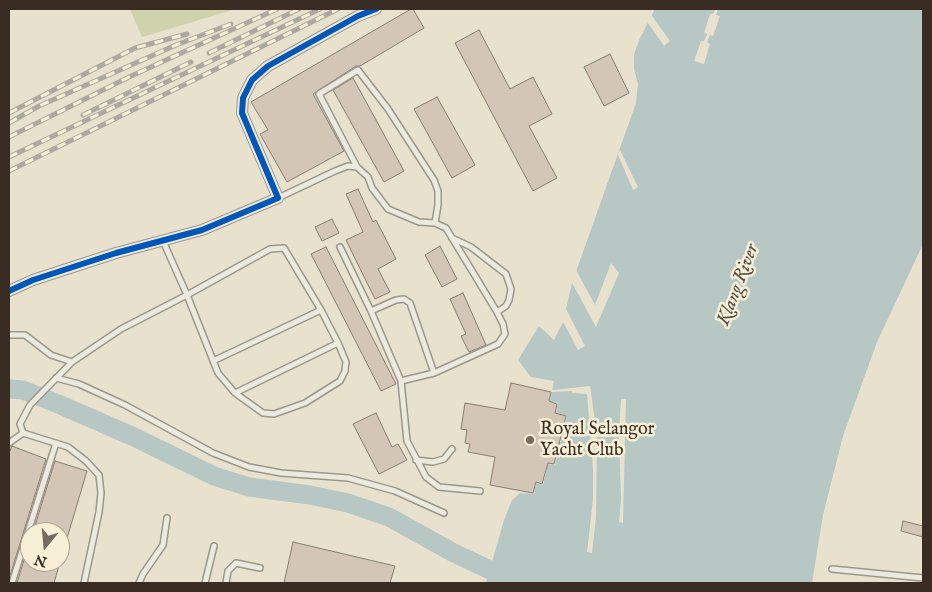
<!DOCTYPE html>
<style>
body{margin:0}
#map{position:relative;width:932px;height:592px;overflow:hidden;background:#e8e1cd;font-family:"IM FELL English",serif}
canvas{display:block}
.frame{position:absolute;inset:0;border:10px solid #392c22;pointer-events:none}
.north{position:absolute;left:20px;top:522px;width:50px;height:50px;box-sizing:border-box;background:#f8efd7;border:1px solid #aca18f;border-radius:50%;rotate:197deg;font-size:14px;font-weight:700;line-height:20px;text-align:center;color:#392c22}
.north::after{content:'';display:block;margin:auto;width:18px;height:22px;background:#766b5e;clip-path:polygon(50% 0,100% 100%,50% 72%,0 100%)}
</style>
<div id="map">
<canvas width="932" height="592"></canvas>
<div class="frame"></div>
<div class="north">N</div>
</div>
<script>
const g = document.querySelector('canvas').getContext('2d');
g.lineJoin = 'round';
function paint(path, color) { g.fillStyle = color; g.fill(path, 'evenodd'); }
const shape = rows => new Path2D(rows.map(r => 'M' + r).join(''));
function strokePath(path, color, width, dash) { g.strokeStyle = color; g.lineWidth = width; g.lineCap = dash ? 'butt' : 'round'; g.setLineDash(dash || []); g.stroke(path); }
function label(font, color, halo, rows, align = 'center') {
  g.font = font + ' "IM FELL English",serif'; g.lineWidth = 5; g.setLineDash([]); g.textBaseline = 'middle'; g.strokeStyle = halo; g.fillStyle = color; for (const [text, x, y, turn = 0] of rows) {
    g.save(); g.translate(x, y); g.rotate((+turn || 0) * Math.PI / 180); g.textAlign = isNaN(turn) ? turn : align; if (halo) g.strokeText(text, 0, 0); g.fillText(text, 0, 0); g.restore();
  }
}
const green = shape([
 [130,9,236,9,142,37]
]);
const water = shape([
 [655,9,923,9,923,244,877,342,843,436,823,515,812,583,486,583,504,520,512,500,520,493,534,494,536,483,543,485,548,464,555,465,567,416,556,413,558,403,550,401,554,381,531,377,518,360,539,326,554,340,563,322,572,283,636,103,638,84,634,69,634,54,640,38]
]);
const pier = shape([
 [715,9,718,9,716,15,720,16,713,36,710,35,707,42,710,44,704,64,694,61,701,41,704,41,707,34,704,33,710,14,713,14],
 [650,13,670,41,664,46,646,20],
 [620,150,638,187,633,190,618,155],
 [611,263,619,273,596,327,571,281,575,268,595,305],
 [564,305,585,346,578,350,561,318],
 [590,386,597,435,619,435,621,399,626,399,623,523,619,522,621,499,619,437,597,437,596,517,592,553,587,552,593,499,593,469,587,394,572,393,572,391,552,392,552,390]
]);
const river = shape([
 [9,389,23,390,63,406,134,437,214,476,249,487,310,495,348,503,389,517,452,552,509,579,523,583]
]);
const building = shape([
 [411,9,413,9,424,28,360,66,356,66,313,94,344,151,287,182,260,134,268,130,251,102,411,9],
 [479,30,510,89,533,77,552,114,529,126,557,178,533,191,455,43,479,30],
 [610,54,629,93,604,106,584,67,610,54],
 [353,78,404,171,384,182,333,90,353,78],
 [437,97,475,165,452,178,414,109,437,97],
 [358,189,373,222,376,220,396,259,378,269,390,292,375,299,346,240,363,232,346,194,358,189],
 [332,219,339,233,322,241,315,227,332,219],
 [440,246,457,279,442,287,425,255,440,246],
 [326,247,396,384,381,391,311,254,326,247],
 [463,293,486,345,469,352,461,336,466,334,450,299,463,293],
 [511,383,551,392,549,401,557,404,555,413,566,416,554,464,548,463,542,484,536,482,533,493,490,485,495,457,468,452,470,444,465,443,467,430,461,429,465,403,505,410,511,383],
 [376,413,392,447,398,444,407,460,379,474,353,424,376,413],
 [12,446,46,459,9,579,9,453,12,446],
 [55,461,87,471,62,555,60,555,60,532,33,532,55,461],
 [903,521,923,526,923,537,901,531,903,521],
 [30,540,30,562,60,562,54,583,17,583,30,540],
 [293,542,395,566,390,583,284,583,293,542]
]);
const service = shape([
 [357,167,319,94,358,70,388,109,434,180,438,191,438,205,435,223],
 [278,198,335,171,348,166,357,167,368,177,372,188,388,209,419,222,435,223,446,228,497,312,503,324,505,334,498,344,434,373,401,381,407,441,426,477,439,487,480,491],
 [452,238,471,247,506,274,511,289,509,300,506,306,497,312],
 [340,247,371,311],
 [9,335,25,335,51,355,72,362],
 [213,361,321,310],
 [56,378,79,384,125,405,213,453,249,467,281,473,348,478,395,491,444,513],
 [401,381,371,311,396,300,404,299,410,303,434,373],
 [235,393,263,413,274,414,305,403,340,381,345,371,346,362,338,343],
 [9,443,23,433],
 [416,460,433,462,444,459,452,449],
 [832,569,923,578],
 [12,583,56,443],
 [84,583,99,512,101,493,99,475,86,461,68,447,23,433,20,424,30,405,72,362,121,329,187,295,270,249,284,248,321,310,338,343,235,393,218,373,187,295,163,241],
 [139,583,143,574,163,545,167,518],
 [205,583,214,546],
 [226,583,228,571,236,563,260,568]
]);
const minor = shape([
 [9,291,33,280,116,253,202,230,278,198,242,113,243,98,252,80,268,66,358,16,376,9]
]);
const rail = shape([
 [209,53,299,9],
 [9,113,135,48,187,34],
 [83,115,191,62],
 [9,123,39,106,176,45,231,24],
 [9,137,127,78,277,9],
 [9,157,320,9],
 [9,171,338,9]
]);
const cycleway = shape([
 [9,291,33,280,116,253,202,230,278,198,242,113,243,98,252,80,268,66,358,16,376,9]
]);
const markers = [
 [530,440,5,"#766b5e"]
];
const poiNames = [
 ["Royal Selangor",540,430],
 ["Yacht Club",540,451]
];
const waterNames = [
 ["Klang River",739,285,-69]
];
paint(green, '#cfd2ad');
paint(water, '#b7c7c3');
paint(pier, '#e8e1cd');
strokePath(river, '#b7c7c3', 19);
paint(building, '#d3c6b7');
strokePath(building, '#847e73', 1);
strokePath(service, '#9c978a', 8);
strokePath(minor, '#9c978a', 12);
strokePath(service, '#ece9df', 5);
strokePath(minor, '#ece9df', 10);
strokePath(rail, '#ada9a0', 5);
strokePath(rail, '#f8efd7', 3, [9]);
strokePath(cycleway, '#0057b8', 6);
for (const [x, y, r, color] of markers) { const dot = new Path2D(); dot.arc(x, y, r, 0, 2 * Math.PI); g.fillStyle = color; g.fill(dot); strokePath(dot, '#f8efd7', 2); }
label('18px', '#392c22', '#f8efd7', poiNames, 'left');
label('italic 19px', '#535049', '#f8efd7', waterNames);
</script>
